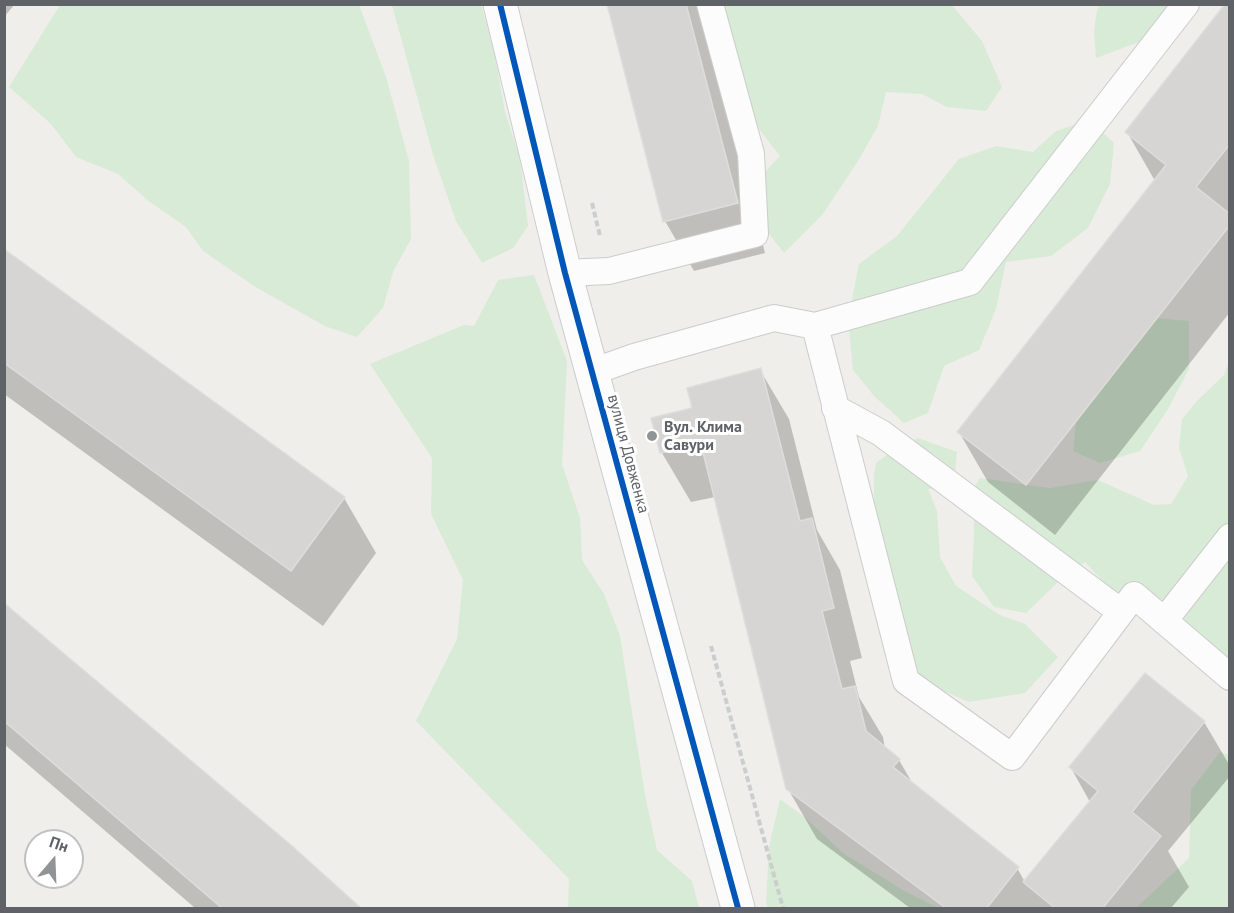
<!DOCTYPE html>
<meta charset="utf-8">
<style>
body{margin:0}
#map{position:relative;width:1234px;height:913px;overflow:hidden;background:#efeeea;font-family:"PT Sans",sans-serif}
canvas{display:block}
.frame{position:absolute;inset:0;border:6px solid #5f6368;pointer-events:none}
.north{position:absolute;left:24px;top:829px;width:60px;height:60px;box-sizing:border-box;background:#fff;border:2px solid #bfc1c3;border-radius:50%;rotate:19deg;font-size:16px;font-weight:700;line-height:24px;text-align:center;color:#5f6368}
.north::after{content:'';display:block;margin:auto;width:21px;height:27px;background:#919496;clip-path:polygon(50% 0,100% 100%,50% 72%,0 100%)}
</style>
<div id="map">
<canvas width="1234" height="913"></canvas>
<div class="frame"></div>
<div class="north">Пн</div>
</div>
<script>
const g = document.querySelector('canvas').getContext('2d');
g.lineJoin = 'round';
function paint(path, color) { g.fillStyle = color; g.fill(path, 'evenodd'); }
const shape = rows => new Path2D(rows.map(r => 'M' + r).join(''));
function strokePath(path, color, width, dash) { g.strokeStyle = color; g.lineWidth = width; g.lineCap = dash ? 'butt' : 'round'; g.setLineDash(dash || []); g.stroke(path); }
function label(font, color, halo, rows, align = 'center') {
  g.font = font + ' "PT Sans",sans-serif'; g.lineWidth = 6; g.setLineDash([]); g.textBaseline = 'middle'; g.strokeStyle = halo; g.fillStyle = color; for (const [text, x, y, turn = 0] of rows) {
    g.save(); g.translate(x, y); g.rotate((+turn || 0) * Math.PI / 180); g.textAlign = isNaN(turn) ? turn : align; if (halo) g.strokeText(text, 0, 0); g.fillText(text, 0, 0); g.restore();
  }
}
const green = shape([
 [60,5,359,5,386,77,409,161,411,239,393,272,383,308,357,337,325,326,257,288,203,251,186,227,150,202,118,174,76,157,51,124,9,87],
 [392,5,481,5,494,51,505,112,520,159,528,226,513,248,482,263,456,221,433,155],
 [726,5,952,5,982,41,1002,87,986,111,947,107,922,94,886,92,878,126,858,161,822,215,784,253,761,224,761,176,780,156,762,133,731,82,711,40],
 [1101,5,1172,5,1139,42,1096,58,1094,31,1097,10],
 [1089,120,1114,143,1110,184,1088,228,1051,256,1006,262,996,309,979,350,944,366,928,413,904,423,874,396,853,370,848,320,859,264,897,236,959,159,996,146,1033,152,1056,131],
 [534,275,567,361,562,464,580,518,582,560,604,594,620,636,645,795,657,850,692,881,699,908,568,908,569,879,416,721,457,639,463,580,431,514,432,458,370,364,464,325,474,326,498,280],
 [1147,317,1189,321,1189,369,1168,409,1140,451,1100,463,1073,451,1076,421,1095,398,1123,341],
 [1229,361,1229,671,1172,622,1162,599,1112,591,1085,562,1058,582,1026,613,994,607,972,576,974,533,973,489,980,478,1050,488,1098,480,1154,505,1171,504,1188,476,1179,448,1182,419,1197,401,1224,375],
 [918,438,957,452,954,486,928,489,937,511,940,557,956,586,1000,615,1025,624,1058,657,1025,693,969,702,919,680,874,541,874,475,876,463,895,449],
 [1220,752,1229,755,1229,908,1136,908,1189,858,1191,790],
 [780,799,807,819,843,853,903,890,938,908,768,908,766,902,769,847]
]);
const shadow = shape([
 [4,4,15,4,4,17],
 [608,4,701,4,765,253,694,271,665,221],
 [1230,4,1230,312,1055,535,988,482,959,432,1155,181,1127,132],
 [4,251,344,498,376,553,323,626,4,394],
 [760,370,789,419,817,530,840,570,862,658,850,661,859,697,883,737,885,749,899,760,914,786,1017,868,1025,882,1090,802,1071,768,1204,722,1230,766,1230,776,1168,851,1189,887,1171,908,910,908,817,839,788,789,715,497,691,502,662,453,694,409],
 [4,605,360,908,195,908,4,744]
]);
const building = shape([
 [607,4,686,4,738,203,663,222,607,4],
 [1225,4,1230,4,1230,144,1196,187,1230,214,1230,225,1026,485,957,432,1166,165,1125,132,1225,4],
 [4,249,345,497,291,571,4,363,4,249],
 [761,368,800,521,812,518,834,608,822,611,842,689,855,686,866,731,900,759,893,767,1019,867,986,909,947,909,786,789,701,444,660,453,651,418,692,408,687,388,761,368],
 [4,603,291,845,362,909,223,909,4,721,4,603],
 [1145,673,1205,721,1132,812,1161,836,1102,909,1056,909,1023,882,1098,791,1069,767,1145,673]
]);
const path = shape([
 [592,203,600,236],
 [711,646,783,908]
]);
const lane = shape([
 [565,273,609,271,755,234,751,154,710,4],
 [815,326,970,282,1186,4],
 [592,372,634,357,774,318,815,326,906,681,1012,757,1134,595,1230,677],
 [835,408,881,433,1121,612],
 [1164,621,1230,537]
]);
const street = shape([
 [500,4,565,273,738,908]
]);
const cycleway = shape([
 [500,4,565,273,738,908]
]);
const markers = [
 [652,436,6,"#919496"]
];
const poiNames = [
 ["Вул. Клима",664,427],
 ["Савури",664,445]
];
const streetNames = [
 ["вулиця Довженка",628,454,75]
];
paint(green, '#d8ebd6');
paint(shadow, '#0003');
paint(building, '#d6d5d3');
strokePath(building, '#deddd9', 1.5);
strokePath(lane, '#cbcccc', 28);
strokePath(street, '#cbcccc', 35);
strokePath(path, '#cacfcc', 4, [6, 3]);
strokePath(lane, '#fdfcfc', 26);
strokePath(street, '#fdfcfc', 33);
strokePath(cycleway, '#0057b8', 6);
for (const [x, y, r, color] of markers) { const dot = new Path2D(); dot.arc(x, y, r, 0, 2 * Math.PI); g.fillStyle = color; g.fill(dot); strokePath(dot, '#fff', 2); }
label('bold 16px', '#5f6368', '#fff', poiNames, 'left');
label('16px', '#5f6368', '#fff', streetNames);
</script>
